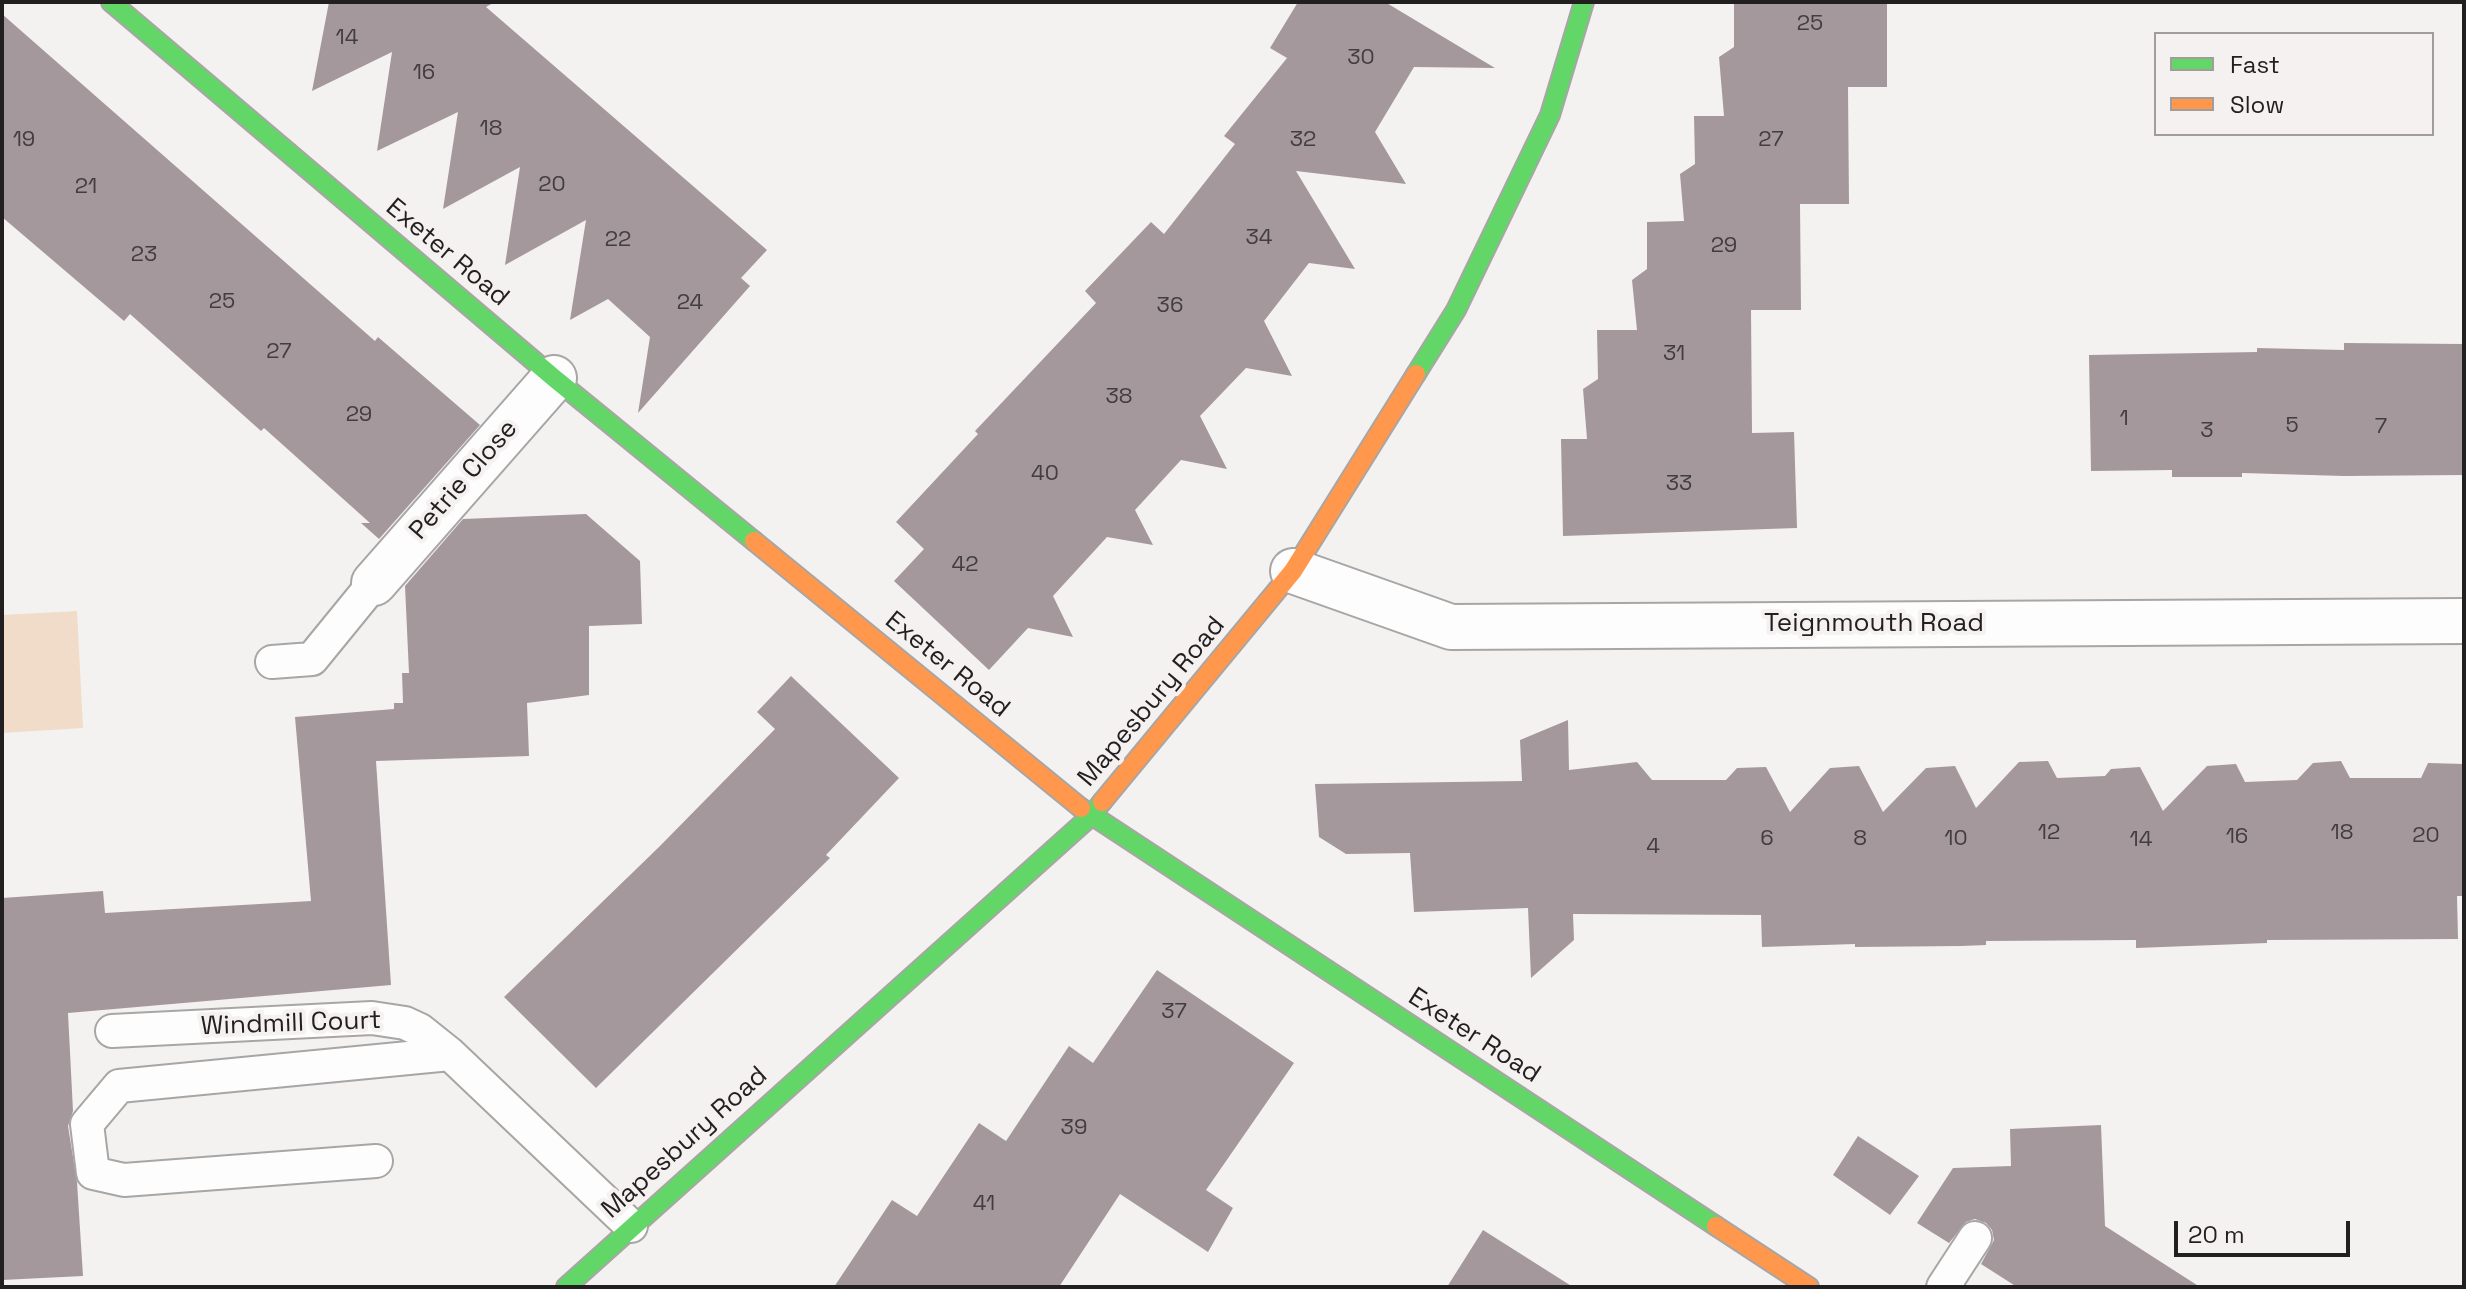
<!DOCTYPE html>
<style>
body{margin:0}
#map{position:relative;width:2466px;height:1289px;overflow:hidden;background:#f4f2f1;font-family:"Space Grotesk",sans-serif}
canvas{display:block}
.frame{position:absolute;inset:0;border:4px solid #211f1f;pointer-events:none}
.legend{position:absolute;left:2154px;top:32px;width:280px;height:104px;box-sizing:border-box;background:#f5f1f0;border:2px solid #a09d9c;margin:0;padding:10px 14px;list-style:none;font-size:24px;color:#211f1f}
.legend li{display:flex;align-items:center;gap:16px;height:40px}
.legend b{width:40px;border:2px solid #a09d9c}
.scale{position:absolute;left:2174px;top:1221px;width:176px;height:36px;box-sizing:border-box;border:4px solid #211f1f;border-top:0;padding-left:10px;font-size:24px;line-height:28px;white-space:nowrap;color:#211f1f;-webkit-text-stroke:6px #f5f1f0;paint-order:stroke}
</style>
<div id="map">
<canvas width="2466" height="1289"></canvas>
<div class="frame"></div>
<ul class="legend">
<li><b style="height:10px;background:#63d668"></b>Fast</li>
<li><b style="height:10px;background:#ff974d"></b>Slow</li>
</ul>
<div class="scale">20 m</div>
</div>
<script>
const g = document.querySelector('canvas').getContext('2d');
g.lineJoin = 'round';
function paint(path, color) { g.fillStyle = color; g.fill(path, 'evenodd'); }
const shape = rows => new Path2D(rows.map(r => 'M' + r).join(''));
function strokePath(path, color, width, dash) { g.strokeStyle = color; g.lineWidth = width; g.lineCap = dash ? 'butt' : 'round'; g.setLineDash(dash || []); g.stroke(path); }
function label(font, color, halo, rows, align = 'center') {
  g.font = font + ' "Space Grotesk",sans-serif'; g.lineWidth = 8; g.setLineDash([]); g.textBaseline = 'middle'; g.strokeStyle = halo; g.fillStyle = color; for (const [text, x, y, turn = 0] of rows) {
    g.save(); g.translate(x, y); g.rotate((+turn || 0) * Math.PI / 180); g.textAlign = isNaN(turn) ? turn : align; if (halo) g.strokeText(text, 0, 0); g.fillText(text, 0, 0); g.restore();
  }
}
const green = shape([
 [77,611,83,728,2,733,2,615]
]);
const building = shape([
 [329,2,495,2,486,7,767,250,741,278,750,286,638,413,650,337,608,299,570,320,586,220,505,265,520,167,443,209,458,112,377,151,392,52,312,91],
 [1298,2,1385,2,1495,68,1414,67,1375,132,1406,184,1296,171,1355,269,1309,263,1264,321,1292,376,1246,368,1200,416,1227,469,1181,460,1135,510,1153,545,1107,537,1053,596,1073,637,1028,628,989,670,894,581,924,549,896,522,978,434,975,431,1096,303,1085,291,1151,222,1164,234,1235,144,1224,136,1287,58,1270,48],
 [1734,2,1887,2,1887,87,1848,87,1849,204,1800,204,1801,310,1751,310,1752,433,1794,432,1797,528,1563,536,1561,439,1587,439,1583,389,1598,379,1597,330,1637,330,1632,280,1647,269,1647,222,1684,221,1680,174,1695,164,1694,116,1724,116,1719,57,1734,47],
 [2,14,375,341,378,337,480,425,379,539,361,523,370,523,264,428,261,431,130,314,124,321,2,217],
 [2344,343,2464,344,2464,475,2344,476,2242,473,2242,477,2172,477,2172,470,2091,471,2089,355,2257,352,2257,348,2344,350],
 [586,514,640,561,642,624,589,626,589,695,527,703,529,756,376,761,391,985,68,1013,73,1111,68,1126,77,1182,83,1276,2,1280,2,898,103,891,105,913,311,901,295,717,394,709,394,703,403,703,402,673,409,673,405,586,463,519],
 [791,676,899,778,826,855,830,858,596,1088,504,997,659,847,775,729,757,712],
 [1568,720,1569,770,1637,762,1652,780,1726,780,1737,768,1766,767,1790,812,1830,768,1859,766,1883,812,1926,768,1955,766,1976,808,2019,762,2048,761,2057,778,2105,776,2111,769,2140,767,2163,811,2207,766,2236,764,2245,782,2297,780,2313,763,2341,761,2350,778,2421,778,2428,763,2464,764,2464,896,2457,896,2458,939,2267,940,2267,943,2136,948,2136,940,1986,941,1986,945,1961,946,1855,947,1855,944,1762,947,1761,915,1573,914,1574,940,1531,978,1528,908,1414,912,1410,853,1346,854,1319,837,1315,784,1522,781,1520,740],
 [1157,970,1294,1063,1206,1190,1233,1208,1208,1252,1120,1194,1059,1287,834,1287,892,1200,917,1216,979,1123,1006,1141,1069,1046,1093,1063],
 [2101,1125,2105,1226,2200,1287,2017,1287,1981,1264,1994,1240,1992,1230,1986,1223,1975,1219,1966,1222,1949,1243,1917,1223,1953,1168,2011,1166,2010,1129],
 [1858,1136,1919,1176,1890,1215,1833,1175],
 [1483,1230,1573,1287,1447,1287]
]);
const lane = shape([
 [272,662,312,659,374,583],
 [112,1031,372,1018,405,1023,420,1030,450,1054,631,1226],
 [376,1161,124,1180,93,1173,87,1124,119,1086,450,1054],
 [1943,1287,1975,1238]
]);
const street = shape([
 [1293,571,1451,627,2464,621],
 [374,583,554,378]
]);
const fast = shape([
 [111,2,554,378,754,541],
 [1416,374,1456,310,1550,115,1584,2],
 [1081,808,1716,1226],
 [566,1287,1091,816,1102,802]
]);
const slow = shape([
 [754,541,1081,808],
 [1102,802,1293,571,1416,374],
 [1716,1226,1809,1287]
]);
const numberNames = [
 ["25",1810,24],
 ["14",347,38],
 ["30",1361,58],
 ["16",424,73],
 ["18",491,129],
 ["19",24,140],
 ["32",1303,140],
 ["27",1771,140],
 ["20",552,185],
 ["21",86,187],
 ["34",1259,238],
 ["22",618,240],
 ["29",1724,246],
 ["23",144,255],
 ["25",222,302],
 ["24",690,303],
 ["36",1170,306],
 ["27",279,352],
 ["31",1674,354],
 ["38",1119,397],
 ["29",359,415],
 ["1",2124,419],
 ["5",2292,426],
 ["7",2381,427],
 ["3",2207,431],
 ["40",1045,474],
 ["33",1679,484],
 ["42",965,565],
 ["12",2049,833],
 ["18",2342,833],
 ["20",2426,836],
 ["16",2237,837],
 ["6",1767,839],
 ["8",1860,839],
 ["10",1956,839],
 ["14",2141,840],
 ["4",1653,847],
 ["37",1174,1012],
 ["39",1074,1128],
 ["41",984,1204]
];
const streetNames = [
 ["Exeter Road",447,253,40],
 ["Petrie Close",464,480,-49],
 ["Teignmouth Road",1874,624],
 ["Exeter Road",947,665,39],
 ["Mapesbury Road",1152,702,-50],
 ["Windmill Court",291,1024,-2],
 ["Exeter Road",1474,1036,33],
 ["Mapesbury Road",685,1143,-42]
];
paint(green, '#f1dcc9');
paint(building, '#a5989c');
strokePath(lane, '#a8a6a5', 36);
strokePath(street, '#a8a6a5', 48);
strokePath(fast, '#a8a6a5', 22);
strokePath(slow, '#a8a6a5', 22);
strokePath(lane, '#fdfdfd', 32);
strokePath(street, '#fdfdfd', 44);
strokePath(fast, '#63d668', 18);
strokePath(slow, '#ff974d', 18);
label('22px', '#423d3e', null, numberNames);
label('26px', '#211f1f', '#f5f1f0', streetNames);
</script>
